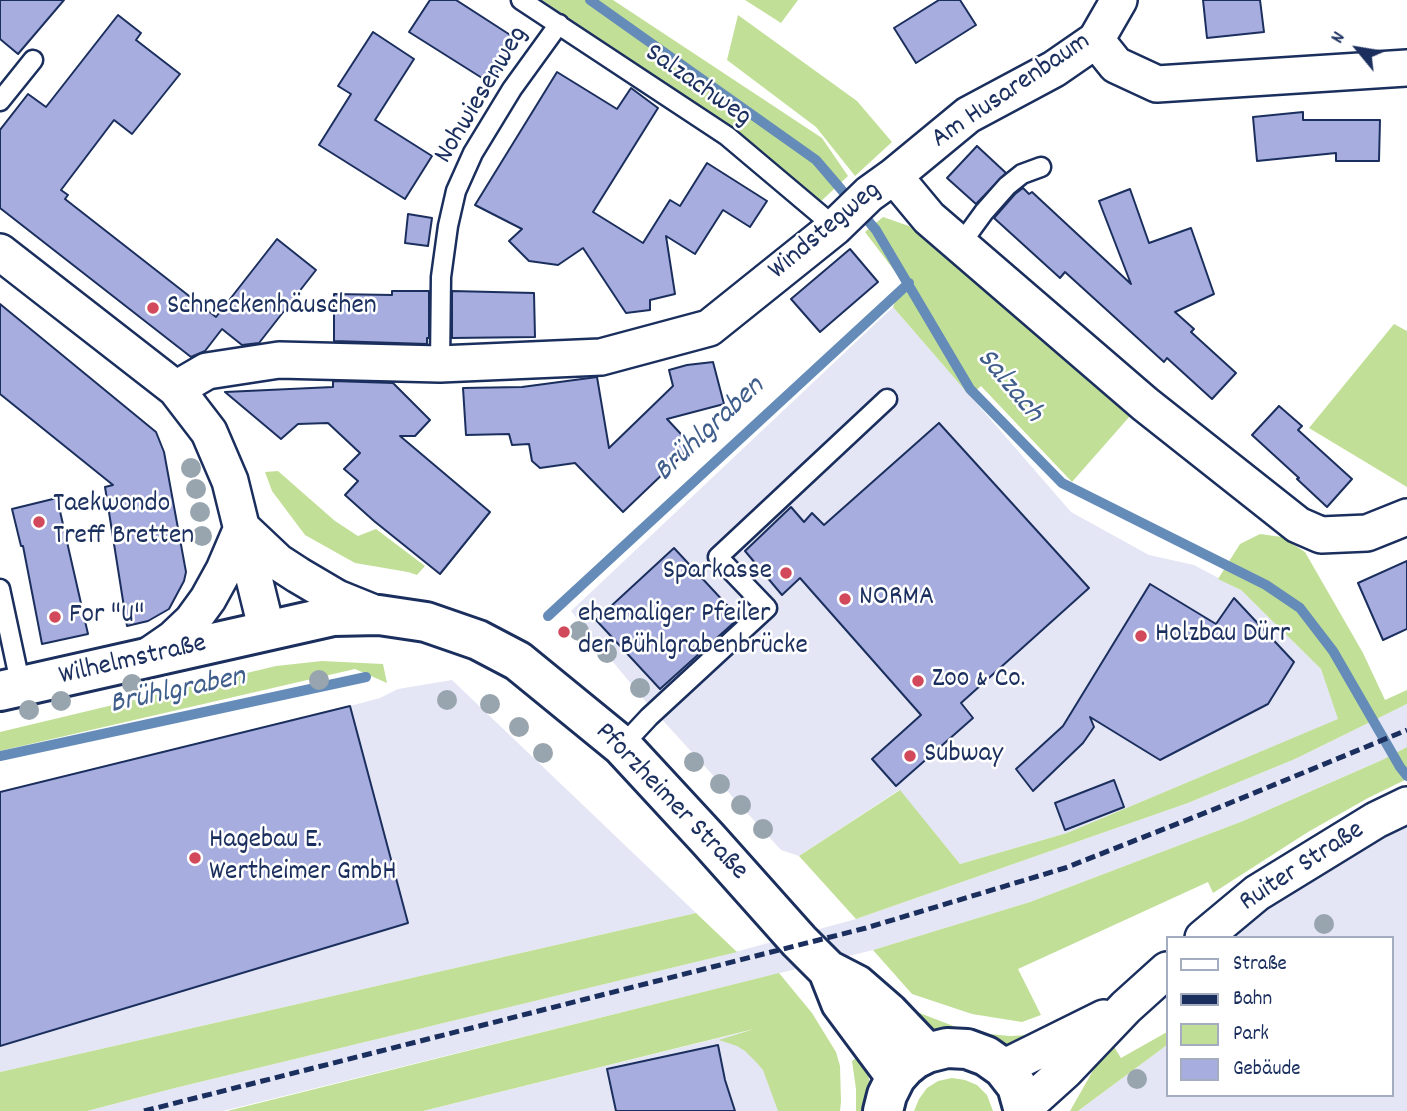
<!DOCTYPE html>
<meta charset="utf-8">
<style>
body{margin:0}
#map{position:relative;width:1407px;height:1111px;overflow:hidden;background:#fff;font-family:Dekko,sans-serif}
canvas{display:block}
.legend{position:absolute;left:1166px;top:936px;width:228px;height:161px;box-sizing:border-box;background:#fff;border:2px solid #a4acbf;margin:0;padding:9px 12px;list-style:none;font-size:21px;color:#1b2f5e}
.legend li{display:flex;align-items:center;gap:14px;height:35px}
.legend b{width:35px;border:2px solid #a4acbf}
.north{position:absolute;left:1323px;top:14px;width:70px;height:70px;-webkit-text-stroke:5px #fff;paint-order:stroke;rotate:300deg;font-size:19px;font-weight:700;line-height:28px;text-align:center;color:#1b2f5e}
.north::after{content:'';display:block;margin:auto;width:24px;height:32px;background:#1b2f5e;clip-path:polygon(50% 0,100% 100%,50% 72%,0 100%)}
</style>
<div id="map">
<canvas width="1407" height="1111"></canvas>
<ul class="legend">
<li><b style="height:9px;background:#fff"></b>Straße</li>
<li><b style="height:9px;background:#1b2f5e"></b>Bahn</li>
<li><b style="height:19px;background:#c2df97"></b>Park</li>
<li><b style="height:19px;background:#a7adde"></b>Gebäude</li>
</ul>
<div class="north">N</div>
</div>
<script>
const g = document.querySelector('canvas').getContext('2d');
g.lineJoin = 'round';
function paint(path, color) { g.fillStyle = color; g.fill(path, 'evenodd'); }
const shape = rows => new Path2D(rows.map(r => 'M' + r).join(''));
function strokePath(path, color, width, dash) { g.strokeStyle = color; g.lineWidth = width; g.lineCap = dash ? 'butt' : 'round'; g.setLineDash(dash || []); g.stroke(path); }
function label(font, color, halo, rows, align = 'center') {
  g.font = font + ' Dekko,sans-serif'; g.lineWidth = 5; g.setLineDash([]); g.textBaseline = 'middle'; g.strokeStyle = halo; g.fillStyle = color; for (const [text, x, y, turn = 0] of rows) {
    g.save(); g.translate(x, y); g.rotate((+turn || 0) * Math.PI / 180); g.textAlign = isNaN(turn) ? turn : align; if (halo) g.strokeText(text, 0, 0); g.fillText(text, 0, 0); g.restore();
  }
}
const built = shape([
 [893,307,1071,512,1149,555,1194,565,1241,590,1321,669,1339,719,1067,833,960,864,899,790,799,856,781,850,646,702,571,611],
 [452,680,696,913,0,1072,0,792,350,706,380,698,398,689],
 [1407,704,1407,747,1382,760,1243,821,1030,902,873,950,223,1111,87,1111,175,1088,724,955,856,919,1188,803,1295,759],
 [1407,824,1407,1111,1078,1111,1167,1045,1167,1095,1391,1095,1391,938,1231,938,1296,881,1370,841],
 [780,1023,840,1111,423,1111]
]);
const green = shape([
 [542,0,613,0,822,138,848,176,819,203,728,125],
 [745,0,798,0,781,23],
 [738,15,857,101,892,142,855,176,816,127,727,60],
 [883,217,909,226,1033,331,1130,416,1072,482,981,386,970,396,893,307,903,282,865,232],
 [1394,324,1407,331,1407,487,1309,428],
 [278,471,335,521,358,536,376,529,425,566,417,575,408,572,355,563,305,535,272,491,265,472],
 [1260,534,1282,537,1305,552,1363,653,1385,700,1407,690,1407,704,1295,759,1188,803,856,919,799,856,900,790,960,864,1067,833,1338,719,1321,669,1241,590,1218,579,1240,544],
 [322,661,383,664,387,683,355,669,0,751,0,732,276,666],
 [1407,747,1407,779,1368,798,1308,832,1213,893,1208,882,1018,969,1041,1015,1022,1022,972,1014,912,994,873,950,1030,902,1243,821,1382,760],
 [696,913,737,952,175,1088,87,1111,0,1111,0,1072],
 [779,973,812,1013,836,1052,840,1066,841,1102,840,1111,778,1111,763,1070,757,1063,745,1051,737,1046,719,1040,754,1029,423,1111,227,1111],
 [917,1012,956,1027,989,1034,1010,1036,1030,1035,1029,1044,1005,1047,936,1033,922,1027,910,1018],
 [1167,1032,1167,1045,1078,1111,1070,1111,1095,1067,1113,1045,1121,1058],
 [860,1055,865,1059,870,1084,865,1111,856,1111,856,1089,852,1061],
 [952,1078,965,1080,977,1085,987,1095,993,1111,914,1111,919,1099,927,1088,938,1081]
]);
const stream = shape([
 [590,0,816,160,876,230,970,389,1062,483,1266,585,1300,608,1333,651,1400,767,1407,776],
 [548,616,909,283],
 [0,756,366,677]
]);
const building = shape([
 [0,0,64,0,18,54,0,39,0,0],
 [430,0,456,0,518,40,490,83,409,32,430,0],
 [939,0,960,0,976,25,916,63,894,28,939,0],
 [1203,0,1260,0,1264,32,1207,38,1203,0],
 [118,15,141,33,136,40,180,74,132,134,114,120,61,190,68,195,65,199,216,317,277,239,316,270,259,343,242,345,222,329,205,351,191,357,0,208,0,130,28,94,46,107,118,15],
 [373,32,414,59,375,120,432,156,405,199,319,145,351,94,338,86,373,32],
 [557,72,617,109,631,88,658,108,593,212,643,243,670,200,680,206,707,163,767,201,750,227,723,210,695,254,666,236,675,294,650,300,650,310,626,313,583,248,558,265,529,261,509,241,522,229,475,205,557,72],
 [1303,112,1303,120,1380,120,1379,161,1336,161,1336,153,1257,161,1253,117,1303,112],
 [977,146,1006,173,976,204,947,178,977,146],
 [1023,188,1029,194,1032,192,1131,284,1099,201,1130,189,1149,243,1191,228,1214,294,1175,312,1194,329,1191,332,1236,373,1212,399,1167,358,1164,362,1065,272,1060,278,994,218,1015,194,1023,188],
 [408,214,432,218,428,246,405,243,408,214],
 [850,249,878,282,820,332,791,299,850,249],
 [392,291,429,291,429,338,427,338,427,344,334,341,334,294,392,295,392,291],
 [452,291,534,293,535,337,452,338,452,291],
 [0,304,156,432,164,452,186,572,184,581,169,609,148,621,127,626,105,487,113,485,0,394,0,304],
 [713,362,724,404,667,419,692,446,623,512,575,463,540,468,532,461,529,444,512,445,509,434,466,435,463,388,522,387,597,377,609,448,673,386,669,370,687,365,713,362],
 [333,381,393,383,430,420,415,436,400,436,490,512,440,574,374,521,345,495,358,481,344,469,360,453,328,423,298,424,281,439,225,392,333,387,333,381],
 [1279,406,1302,426,1298,430,1352,479,1327,507,1297,479,1299,478,1252,435,1279,406],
 [939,423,1089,588,961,703,973,718,896,786,872,759,921,715,800,578,782,595,745,551,791,507,804,522,812,513,824,525,939,423],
 [57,498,88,634,42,644,23,546,21,546,12,509,57,498],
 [674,548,739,618,660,689,596,620,674,548],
 [1407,561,1407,629,1383,640,1358,583,1407,561],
 [1150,584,1216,624,1234,598,1294,662,1268,704,1160,760,1090,717,1094,727,1083,743,1033,791,1016,769,1063,726,1150,584],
 [350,706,408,923,0,1046,0,792,350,706],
 [1114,780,1124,807,1065,830,1055,803,1114,780],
 [718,1045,725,1080,735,1111,616,1111,607,1069,718,1045]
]);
const service = shape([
 [521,0,727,136,835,227],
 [0,101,33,60],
 [960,245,984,212,1007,186,1022,174,1041,167],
 [440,364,441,277,448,226,456,191,473,153,512,89,559,24],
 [0,589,21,687],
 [622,746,649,717,767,608,718,557,887,399]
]);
const minor = shape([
 [1096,40,1116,65,1157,84,1407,68],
 [894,176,929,218,1145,404,1298,525,1321,535,1367,533,1407,517],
 [0,252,176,389,209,432,230,481,267,631],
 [176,389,207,371,279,360,440,364,601,357,709,328,835,227,869,194,894,176,968,115,1054,69,1096,40,1119,0],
 [242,528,278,562,298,575,337,598,379,615],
 [144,659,173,639,192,621,208,599,224,570,242,528],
 [1203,938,1257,893,1376,820,1407,805],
 [1003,1068,1104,1018],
 [1025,1107,1065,1071,1126,1007,1167,970]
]);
const primary = shape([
 [0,691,333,616,379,615,426,622,478,640,518,661,622,746,708,839,799,941,828,970,857,985,888,1012,927,1053],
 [828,970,841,1003,896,1077],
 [883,1111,887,1095,896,1077,905,1067,915,1059,927,1053,947,1048,967,1049,986,1056,1003,1068,1017,1086,1024,1111]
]);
const rail = shape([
 [144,1111,866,928,1065,868,1225,805,1407,730]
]);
const trees = [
 [191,468],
 [196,489],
 [200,512],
 [202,536],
 [579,631],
 [607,653],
 [319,680],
 [132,684],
 [640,688],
 [447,700],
 [61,701],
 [490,704],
 [29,710],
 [519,727],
 [543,753],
 [694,762],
 [720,784],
 [741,805],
 [763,829],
 [1324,924],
 [1137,1079]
];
const markers = [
 [153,308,7,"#d1495b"],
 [39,522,7,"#d1495b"],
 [786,573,7,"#d1495b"],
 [845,599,7,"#d1495b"],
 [55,617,7,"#d1495b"],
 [564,632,7,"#d1495b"],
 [1141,636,7,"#d1495b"],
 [918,681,7,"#d1495b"],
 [910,756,7,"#d1495b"],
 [195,858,7,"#d1495b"]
];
const streetNames = [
 ["Salzachweg",697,87,35],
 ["Am Husarenbaum",1012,92,-34],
 ["Nohwiesenweg",483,96,-59],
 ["Windstegweg",826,232,-40],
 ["Wilhelmstraße",133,662,-13],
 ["Pforzheimer Straße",670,803,46],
 ["Ruiter Straße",1303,868,-33]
];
const poiNames = [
 ["Schneckenhäuschen",167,308],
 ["Taekwondo",53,506],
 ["Treff Bretten",53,538],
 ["Sparkasse",772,573,"right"],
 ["NORMA",859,599],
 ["ehemaliger Pfeiler",578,616],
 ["der Bühlgrabenbrücke",578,648],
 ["For \"U\"",69,617],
 ["Holzbau Dürr",1155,636],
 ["Zoo & Co.",932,681],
 ["Subway",924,756],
 ["Hagebau E.",209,842],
 ["Wertheimer GmbH",209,874]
];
const waterNames = [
 ["Salzach",1008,387,50],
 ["Brühlgraben",711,431,-43],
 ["Brühlgraben",178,693,-12]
];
paint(built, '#e5e6f5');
paint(green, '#c2df97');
strokePath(stream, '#658cb8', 10);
paint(building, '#a7adde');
strokePath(building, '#1b2f5e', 2);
strokePath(service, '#1b2f5e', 23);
strokePath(minor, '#1b2f5e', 40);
strokePath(primary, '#1b2f5e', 44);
strokePath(service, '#fff', 18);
strokePath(minor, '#fff', 35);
strokePath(primary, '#fff', 38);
strokePath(rail, '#1b2f5e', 5, [10, 5]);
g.fillStyle = '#99a5ae';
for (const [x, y] of trees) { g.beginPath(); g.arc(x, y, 10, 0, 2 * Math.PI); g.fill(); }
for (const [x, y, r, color] of markers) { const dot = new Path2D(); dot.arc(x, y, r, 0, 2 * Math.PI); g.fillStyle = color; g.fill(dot); strokePath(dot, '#fff', 2.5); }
label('28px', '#1b2f5e', '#fff', streetNames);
label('28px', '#1b2f5e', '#fff', poiNames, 'left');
label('italic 30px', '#405e8b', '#fff', waterNames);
</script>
